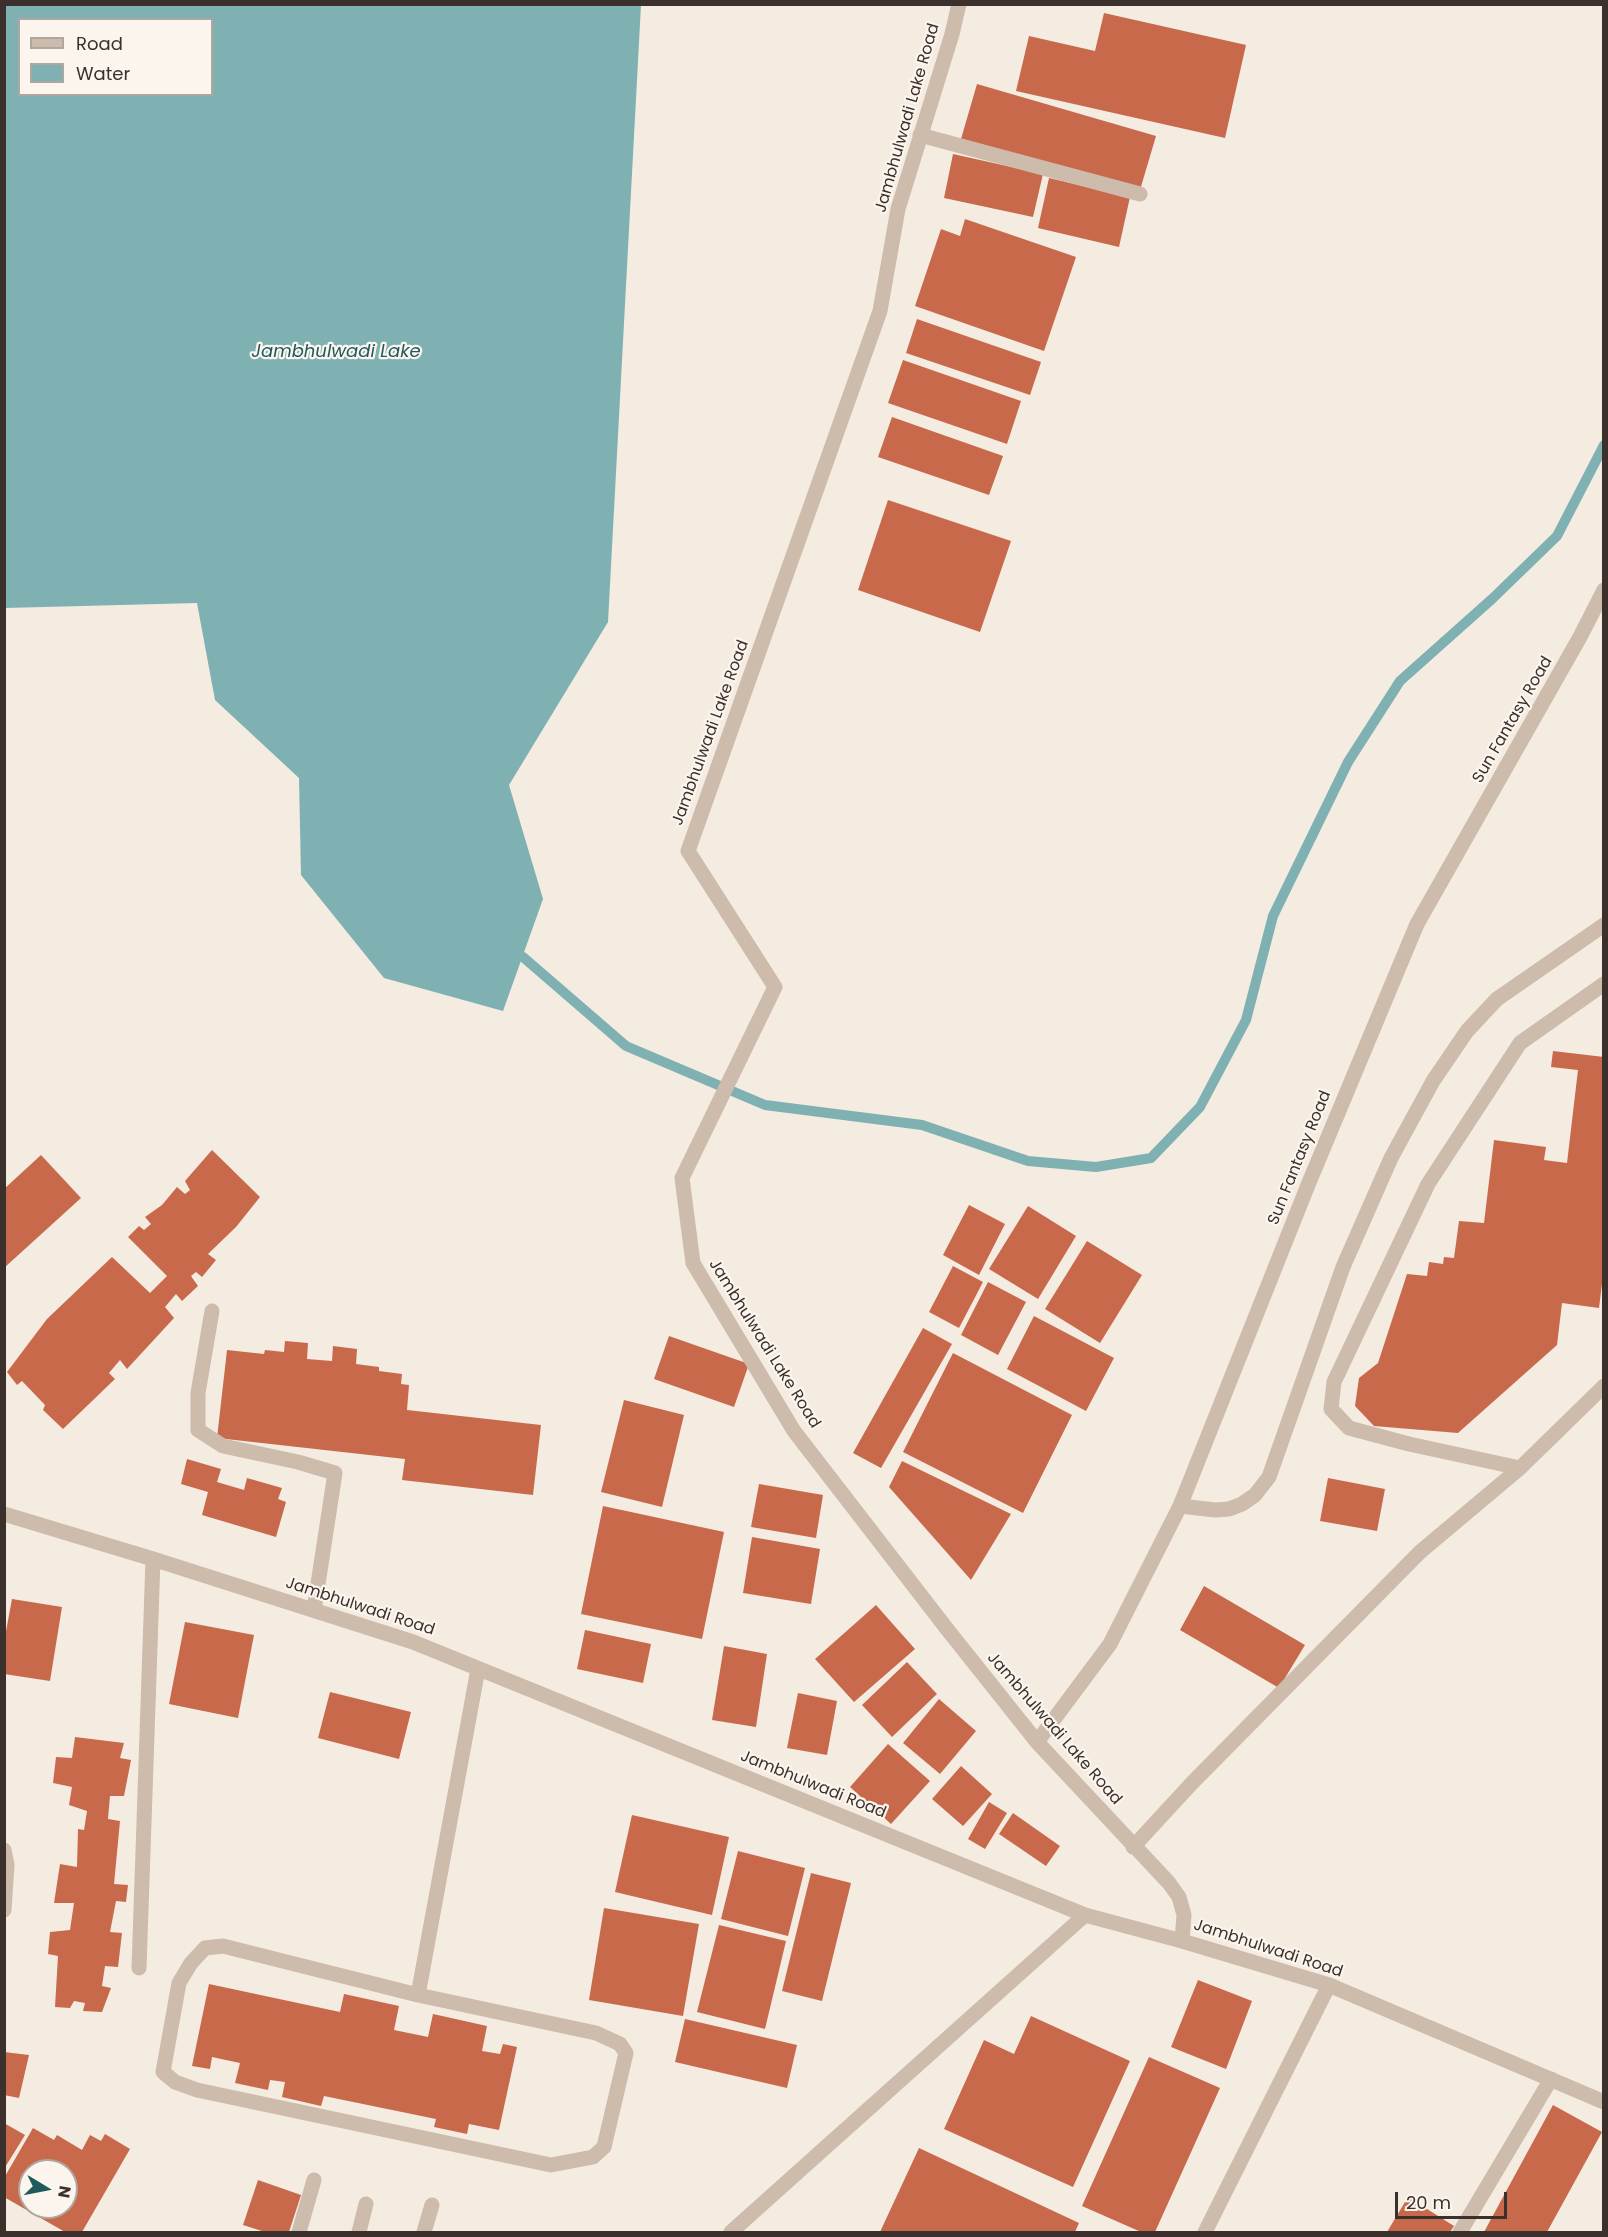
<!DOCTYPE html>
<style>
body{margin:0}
#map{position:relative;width:1608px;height:2237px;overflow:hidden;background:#f4ebe1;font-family:Poppins,sans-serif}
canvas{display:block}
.frame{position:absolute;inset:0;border:6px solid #3b302b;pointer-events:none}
.legend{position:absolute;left:18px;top:18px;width:195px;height:78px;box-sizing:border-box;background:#fbf5ee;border:2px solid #aea6a0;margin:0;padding:8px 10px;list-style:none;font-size:18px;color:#3b302b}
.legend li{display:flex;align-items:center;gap:12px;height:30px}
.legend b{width:30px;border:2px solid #aea6a0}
.north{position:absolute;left:18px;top:2159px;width:60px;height:60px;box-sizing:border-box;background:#fbf5ee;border:2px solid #aea6a0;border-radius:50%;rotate:100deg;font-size:16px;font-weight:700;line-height:24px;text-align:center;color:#3b302b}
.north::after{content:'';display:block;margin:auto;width:21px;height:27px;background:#1f5a5e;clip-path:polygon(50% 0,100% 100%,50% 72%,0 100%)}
.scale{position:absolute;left:1395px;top:2192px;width:112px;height:27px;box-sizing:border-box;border:3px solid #3b302b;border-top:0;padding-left:8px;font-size:18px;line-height:21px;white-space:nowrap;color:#3b302b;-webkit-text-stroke:4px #fbf5ee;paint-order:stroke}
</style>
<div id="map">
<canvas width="1608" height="2237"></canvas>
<div class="frame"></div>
<ul class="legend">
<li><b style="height:8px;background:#cdbbac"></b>Road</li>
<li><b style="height:16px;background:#7fb0b2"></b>Water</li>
</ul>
<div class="north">N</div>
<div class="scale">20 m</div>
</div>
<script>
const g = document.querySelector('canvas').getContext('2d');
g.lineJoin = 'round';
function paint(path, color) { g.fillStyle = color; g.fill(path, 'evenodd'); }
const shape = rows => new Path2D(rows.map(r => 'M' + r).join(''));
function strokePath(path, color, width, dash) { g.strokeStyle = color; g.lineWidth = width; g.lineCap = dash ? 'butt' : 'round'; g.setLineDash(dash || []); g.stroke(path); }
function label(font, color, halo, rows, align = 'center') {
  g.font = font + ' Poppins,sans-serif'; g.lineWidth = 4.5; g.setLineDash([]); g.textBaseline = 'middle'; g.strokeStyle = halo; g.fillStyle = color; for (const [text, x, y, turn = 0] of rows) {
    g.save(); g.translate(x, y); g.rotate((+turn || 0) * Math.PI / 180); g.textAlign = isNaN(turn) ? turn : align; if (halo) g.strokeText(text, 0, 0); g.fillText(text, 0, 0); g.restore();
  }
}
const water = shape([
 [4,5,641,5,608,622,509,785,543,899,503,1011,384,978,301,875,299,778,215,700,197,603,5,608],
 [20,20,212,20,212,94,20,94]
]);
const stream = shape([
 [523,957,626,1046,765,1105,922,1125,1028,1161,1096,1167,1151,1158,1200,1107,1246,1020,1273,916,1348,762,1400,681,1492,599,1557,536,1604,445]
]);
const building = shape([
 [1104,13,1246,45,1225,138,1016,91,1029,36,1095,51],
 [977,84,1156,136,1140,190,961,139],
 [953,154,1043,174,1033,217,944,198],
 [1049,178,1130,197,1119,247,1038,228],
 [965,219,1076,257,1044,351,915,306,941,229,960,236],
 [917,319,1041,362,1030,395,906,353],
 [903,360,1021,401,1007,444,888,403],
 [892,417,1003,456,989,495,878,457],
 [888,500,1011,541,980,632,858,590],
 [1553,1051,1604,1057,1604,1268,1599,1308,1562,1303,1557,1345,1458,1433,1374,1426,1355,1406,1359,1378,1378,1363,1407,1274,1427,1276,1429,1262,1443,1264,1444,1257,1454,1258,1459,1221,1484,1223,1494,1140,1546,1147,1544,1160,1567,1163,1578,1070,1551,1067],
 [212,1150,260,1197,236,1227,208,1254,216,1260,202,1277,196,1272,191,1276,198,1286,182,1301,176,1294,165,1307,174,1318,127,1369,120,1360,109,1373,115,1379,63,1429,43,1410,45,1405,22,1381,17,1385,7,1372,47,1319,112,1257,150,1293,167,1276,128,1237,139,1226,144,1230,151,1224,145,1217,162,1205,177,1187,185,1194,190,1190,185,1181],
 [41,1155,81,1198,4,1268,4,1189],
 [969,1205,1005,1224,979,1275,943,1255],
 [1028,1206,1076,1236,1038,1299,989,1269],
 [1087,1241,1142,1275,1100,1343,1045,1309],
 [953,1266,983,1282,959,1328,929,1312],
 [988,1282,1026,1302,998,1355,961,1335],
 [1034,1316,1114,1358,1086,1411,1007,1369],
 [923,1328,952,1344,881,1468,853,1453],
 [669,1336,749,1364,734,1407,654,1379],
 [285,1341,308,1343,307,1359,332,1361,333,1346,357,1349,356,1364,379,1367,379,1371,402,1374,401,1384,409,1385,407,1410,541,1425,533,1495,402,1480,405,1459,217,1438,227,1350,264,1354,265,1350,284,1352],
 [953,1353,1072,1415,1023,1513,903,1452],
 [624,1400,684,1415,662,1507,601,1492],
 [187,1459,221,1469,217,1482,244,1490,247,1478,282,1488,278,1499,286,1502,276,1537,202,1515,208,1492,181,1484],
 [902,1461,1011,1514,971,1580,889,1487],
 [1328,1478,1385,1489,1377,1531,1320,1521],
 [759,1484,823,1495,816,1538,751,1527],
 [603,1506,724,1532,702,1639,581,1614],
 [752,1537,820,1549,811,1604,743,1593],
 [1204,1586,1305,1645,1279,1688,1180,1630],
 [12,1599,62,1607,50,1681,4,1674,4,1642],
 [876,1605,915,1649,854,1702,815,1659],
 [185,1622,254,1635,238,1718,169,1704],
 [585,1630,651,1644,643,1683,577,1669],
 [724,1646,767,1654,756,1727,712,1720],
 [907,1662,937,1694,892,1737,862,1705],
 [330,1692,411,1712,399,1759,318,1738],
 [798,1693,837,1701,827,1755,787,1748],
 [939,1699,976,1731,940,1774,903,1743],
 [75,1737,124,1743,120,1758,131,1760,124,1796,110,1796,108,1819,120,1821,114,1884,128,1885,126,1902,116,1901,110,1932,122,1933,118,1967,105,1966,102,1986,111,1988,102,2012,83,2011,85,2003,74,2001,70,2008,55,2007,58,1956,48,1954,50,1932,70,1930,74,1903,54,1903,60,1864,77,1867,78,1829,84,1830,87,1811,69,1805,72,1787,53,1783,56,1757,72,1758],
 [888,1744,930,1781,891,1824,850,1787],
 [961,1766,992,1794,963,1826,932,1799],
 [989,1802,1007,1813,985,1849,968,1839],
 [1013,1813,1060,1846,1046,1866,999,1834],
 [632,1815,729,1837,712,1915,615,1892],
 [738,1851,805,1868,788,1936,721,1919],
 [811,1873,851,1883,822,2001,782,1991],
 [604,1908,699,1924,683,2016,589,2000],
 [719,1925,786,1941,765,2029,697,2012],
 [1198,1980,1252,2001,1226,2069,1171,2047],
 [209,1984,340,2012,344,1994,399,2006,394,2030,428,2037,433,2014,487,2026,482,2051,500,2054,503,2044,517,2047,499,2130,469,2124,467,2134,434,2127,436,2119,324,2096,321,2106,282,2097,285,2082,270,2080,268,2090,235,2083,240,2063,212,2057,210,2069,192,2066],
 [1031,2016,1130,2061,1073,2187,944,2129,984,2040,1014,2054],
 [685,2019,797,2045,787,2088,675,2062],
 [4,2052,29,2055,19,2098,4,2095],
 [1149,2057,1220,2088,1155,2232,1141,2232,1082,2206],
 [1553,2105,1602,2132,1547,2232,1484,2232],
 [4,2123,25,2135,4,2169],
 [33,2128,54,2140,57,2135,82,2150,90,2135,101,2141,105,2134,130,2149,82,2232,65,2232,4,2197,4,2178],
 [30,2171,66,2171,66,2207,30,2207],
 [919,2148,1079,2223,1075,2232,880,2232],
 [258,2180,301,2195,289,2232,265,2232,243,2225],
 [1408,2197,1454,2226,1450,2232,1387,2232]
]);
const lane = shape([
 [212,1311,198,1393,198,1430,223,1446,298,1462,335,1473,314,1610],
 [139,1968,153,1559]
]);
const street = shape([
 [959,4,952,34,898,209,880,311,688,851,775,987,682,1178,693,1263,794,1431,947,1629,1037,1742,1169,1883,1179,1897,1184,1915,1182,1941],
 [920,135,1140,194],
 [1520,1468,1409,1444,1349,1428,1331,1409,1334,1382,1428,1184,1520,1043,1604,984],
 [1180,1506,1215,1510,1229,1509,1242,1504,1255,1495,1269,1477,1343,1267,1391,1158,1433,1081,1467,1031,1497,999,1604,925],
 [4,1514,153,1559,413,1642,1085,1915,1182,1941,1329,1985,1604,2102],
 [1037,1742,1110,1644,1180,1506,1308,1185,1417,924,1580,637,1604,590],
 [1133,1847,1192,1783,1420,1552,1520,1468,1604,1386],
 [4,1850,7,1865,4,1910],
 [418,1995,223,1946,205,1948,191,1963,179,1983,163,2072,175,2082,197,2090,551,2165,593,2157,604,2147,626,2053,620,2044,596,2033,418,1995,478,1669],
 [299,2232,314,2180],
 [359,2232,366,2204],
 [424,2232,432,2205],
 [731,2232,1085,1915],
 [1205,2232,1329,1985],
 [1460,2232,1551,2079]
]);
const streetNames = [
 ["Jambhulwadi Lake Road",908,118,-74],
 ["Sun Fantasy Road",1513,720,-60],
 ["Jambhulwadi Lake Road",711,733,-70],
 ["Sun Fantasy Road",1300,1158,-68],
 ["Jambhulwadi Lake Road",764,1344,58],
 ["Jambhulwadi Road",360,1607,18],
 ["Jambhulwadi Lake Road",1054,1729,49],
 ["Jambhulwadi Road",813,1785,22],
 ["Jambhulwadi Road",1268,1949,18]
];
const waterNames = [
 ["Jambhulwadi Lake",336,352]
];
paint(water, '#7fb0b2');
strokePath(stream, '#7fb0b2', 10);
paint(building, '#c8694b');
strokePath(lane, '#cdbbac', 15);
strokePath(street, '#cdbbac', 15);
label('16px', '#3b302b', '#fbf5ee', streetNames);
label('italic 18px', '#1f5a5e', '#fbf5ee', waterNames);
</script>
